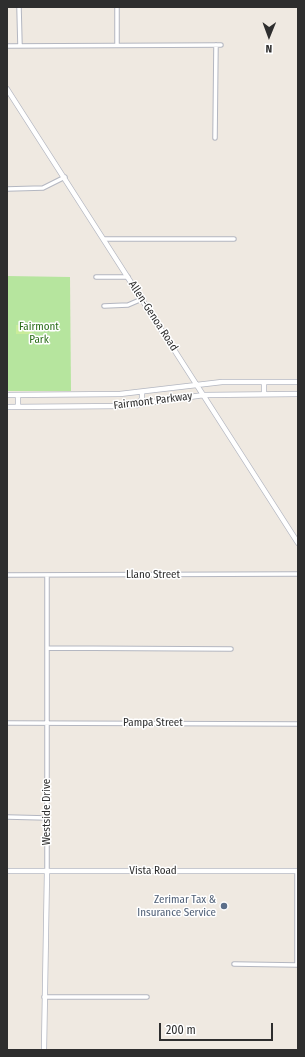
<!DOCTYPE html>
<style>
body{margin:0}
#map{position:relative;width:305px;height:1057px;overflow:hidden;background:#efe9e1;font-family:"Fira Sans Condensed",sans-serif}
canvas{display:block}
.frame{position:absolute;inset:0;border:8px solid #2e2e2e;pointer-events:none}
.north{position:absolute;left:249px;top:16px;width:40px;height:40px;-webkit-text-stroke:3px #fff;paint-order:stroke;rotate:181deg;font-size:11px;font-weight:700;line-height:16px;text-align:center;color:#2e2e2e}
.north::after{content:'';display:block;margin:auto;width:14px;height:18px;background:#2e2e2e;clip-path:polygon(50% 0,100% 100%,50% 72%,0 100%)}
.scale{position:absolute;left:159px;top:1023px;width:114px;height:18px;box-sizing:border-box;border:2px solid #2e2e2e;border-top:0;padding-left:5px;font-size:12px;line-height:14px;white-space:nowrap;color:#2e2e2e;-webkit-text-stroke:3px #fff;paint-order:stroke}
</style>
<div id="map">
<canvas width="305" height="1057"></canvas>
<div class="frame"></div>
<div class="north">N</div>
<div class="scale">200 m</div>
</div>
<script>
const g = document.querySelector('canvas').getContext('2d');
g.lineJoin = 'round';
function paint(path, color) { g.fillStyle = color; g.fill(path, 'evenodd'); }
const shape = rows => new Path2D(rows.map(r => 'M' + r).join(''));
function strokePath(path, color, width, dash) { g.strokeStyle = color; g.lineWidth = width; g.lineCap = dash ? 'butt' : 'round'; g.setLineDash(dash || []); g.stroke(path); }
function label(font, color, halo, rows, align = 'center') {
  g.font = font + ' "Fira Sans Condensed",sans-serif'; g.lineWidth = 3; g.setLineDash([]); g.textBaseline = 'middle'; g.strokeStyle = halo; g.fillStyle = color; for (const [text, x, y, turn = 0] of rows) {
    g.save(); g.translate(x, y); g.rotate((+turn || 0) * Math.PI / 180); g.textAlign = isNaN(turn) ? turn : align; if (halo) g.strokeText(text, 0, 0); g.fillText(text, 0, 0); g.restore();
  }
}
const green = shape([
 [7,276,70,277,71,391,7,391]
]);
const pitch = shape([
 [16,325,32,325,32,334,16,334]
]);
const street = shape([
 [19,7,20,46],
 [117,7,117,45],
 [7,46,221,45],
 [215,138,216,45],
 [7,189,43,188,65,177],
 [105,239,234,239],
 [96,277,128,277],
 [104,306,128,305,142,299],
 [7,575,298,574],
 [47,648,231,649],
 [7,723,298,724],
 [7,817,47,818],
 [47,871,47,575],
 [234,964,297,965,297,871],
 [44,997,147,997]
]);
const secondary = shape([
 [7,89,298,543],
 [264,382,264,394],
 [7,395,120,394,222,382,298,382],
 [18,395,18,407],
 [137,405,142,399,142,392],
 [7,407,124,406,204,395,298,394],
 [7,871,298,871],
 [44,1050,47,871]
]);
const markers = [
 [224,906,4,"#5c6f8a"]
];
const streetNames = [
 ["Allen-Genoa Road",153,316,57],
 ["Fairmont Parkway",153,401,-7],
 ["Llano Street",153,575],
 ["Pampa Street",153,723],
 ["Westside Drive",47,812,-90],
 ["Vista Road",153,871]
];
const parkNames = [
 ["Fairmont",39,327],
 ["Park",39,340]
];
const serviceNames = [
 ["Zerimar Tax &",216,900],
 ["Insurance Service",216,913]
];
paint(green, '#b6e59e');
paint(pitch, '#c9ec9a');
strokePath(street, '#b4b7c1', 5.5);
strokePath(secondary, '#b4b7c1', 6);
strokePath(street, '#fff', 3.5);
strokePath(secondary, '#fff', 4.5);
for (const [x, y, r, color] of markers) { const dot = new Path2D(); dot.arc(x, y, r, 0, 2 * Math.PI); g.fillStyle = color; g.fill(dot); strokePath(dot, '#fff', 1.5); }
label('11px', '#2e2e2e', '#fff', streetNames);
label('11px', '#2c6e1b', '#fff', parkNames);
label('11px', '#4e5e75', '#fff', serviceNames, 'right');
</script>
